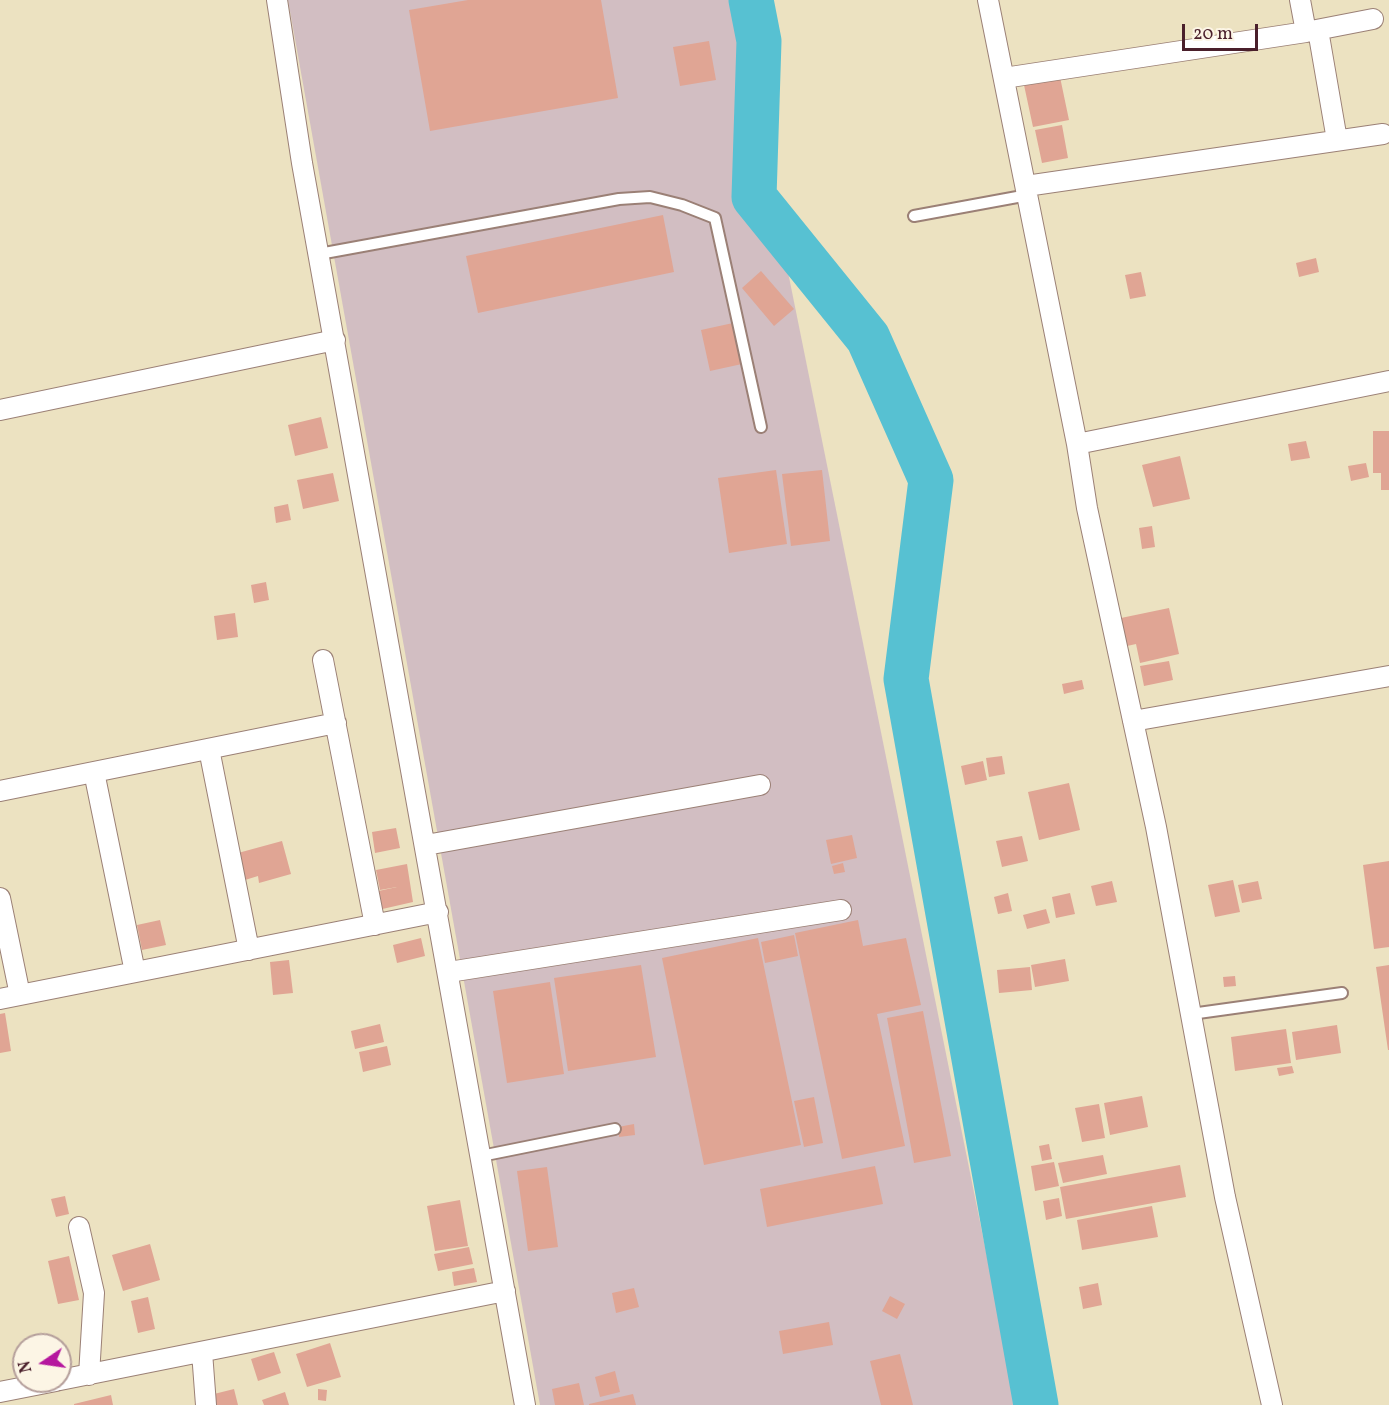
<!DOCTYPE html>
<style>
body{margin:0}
#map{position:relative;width:1389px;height:1405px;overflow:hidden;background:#ece2c1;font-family:Vollkorn,serif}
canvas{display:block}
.north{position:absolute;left:12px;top:1333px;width:60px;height:60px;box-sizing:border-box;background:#fcf5e5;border:2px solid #b59f9b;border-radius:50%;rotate:257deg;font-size:16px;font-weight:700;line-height:24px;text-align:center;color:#4a1f2b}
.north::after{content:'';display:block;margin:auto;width:21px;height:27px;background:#b5179e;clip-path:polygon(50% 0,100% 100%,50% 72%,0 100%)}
.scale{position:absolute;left:1182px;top:24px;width:76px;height:27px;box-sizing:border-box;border:3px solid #4a1f2b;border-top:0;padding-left:8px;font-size:18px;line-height:21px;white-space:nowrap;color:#4a1f2b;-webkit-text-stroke:4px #fcf5e5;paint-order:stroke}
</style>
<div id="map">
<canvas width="1389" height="1405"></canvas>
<div class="north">N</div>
<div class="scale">20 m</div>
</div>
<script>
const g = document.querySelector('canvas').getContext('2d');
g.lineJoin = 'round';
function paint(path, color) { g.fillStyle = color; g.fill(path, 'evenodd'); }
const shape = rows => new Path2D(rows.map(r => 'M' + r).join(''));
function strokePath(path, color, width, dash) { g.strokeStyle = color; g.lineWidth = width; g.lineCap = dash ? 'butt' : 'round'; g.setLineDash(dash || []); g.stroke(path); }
const industrial = shape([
 [288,0,733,0,1017,1405,540,1405]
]);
const river = shape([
 [751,0,759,41,754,197,868,338,931,480,906,679,1036,1405]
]);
const building = shape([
 [468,0,601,0,618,98,430,131,409,10],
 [709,41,716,80,680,86,673,47],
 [1060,77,1069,120,1033,127,1024,85],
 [1062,125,1068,158,1042,163,1035,130],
 [663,215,674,272,478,313,466,256],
 [1316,258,1319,272,1299,277,1296,263],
 [761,271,794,309,774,326,742,288],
 [1141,272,1146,296,1130,299,1125,275],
 [733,323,742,364,710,371,701,330],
 [321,417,328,448,295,456,288,425],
 [1373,431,1389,431,1389,490,1381,490,1381,473,1373,473],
 [1306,441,1310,458,1291,461,1288,444],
 [1180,456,1190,499,1153,507,1142,465],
 [1366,463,1369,477,1351,481,1348,466],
 [776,470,787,544,729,553,718,478],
 [822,470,830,541,791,546,782,474],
 [333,473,339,501,303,509,297,480],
 [288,504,291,520,276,523,274,507],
 [1152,526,1155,547,1142,549,1139,528],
 [266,582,269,600,254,603,251,585],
 [1169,608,1179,654,1140,663,1136,644,1127,646,1121,618],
 [235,613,238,637,217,640,214,616],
 [1169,661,1173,680,1144,686,1140,666],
 [1082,680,1084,689,1064,694,1062,684],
 [1002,756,1005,774,989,777,986,758],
 [983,761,987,780,965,785,961,766],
 [1069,783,1080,830,1039,840,1028,792],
 [396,828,400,848,375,853,372,832],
 [852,835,857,858,831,864,826,840],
 [1022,836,1028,861,1002,867,996,841],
 [282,841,291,874,259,883,258,876,245,880,238,853],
 [1389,861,1389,947,1374,949,1363,865],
 [843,863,845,872,834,874,832,866],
 [407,864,413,902,378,910,374,892,397,887,380,890,376,870],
 [1233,880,1240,912,1215,917,1208,885],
 [1112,881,1117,902,1096,906,1091,886],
 [1258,881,1262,899,1242,903,1238,885],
 [1008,893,1012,911,998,914,994,897],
 [1070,893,1075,914,1056,918,1052,897],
 [1046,909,1050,923,1027,929,1023,915],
 [160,920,166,945,142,950,137,925],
 [858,920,863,946,906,938,921,1005,877,1014,905,1146,842,1159,795,933],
 [794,935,798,956,765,963,761,942],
 [421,938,425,956,397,963,393,945],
 [758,938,801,1145,704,1165,662,958],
 [1065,959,1069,981,1035,987,1031,965],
 [289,960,293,993,273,995,270,962],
 [641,965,656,1057,568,1071,554,978],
 [1389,965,1389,1050,1388,1050,1376,967],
 [1030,967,1032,990,999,993,997,970],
 [1235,976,1236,986,1224,987,1223,977],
 [550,982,564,1074,507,1083,493,991],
 [923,1011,951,1156,914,1163,887,1018],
 [5,1013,11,1051,0,1053,0,1014],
 [380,1024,384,1042,355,1049,351,1031],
 [1337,1025,1341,1053,1296,1060,1292,1032],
 [1286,1029,1291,1063,1235,1071,1231,1037],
 [387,1046,391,1065,363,1072,359,1052],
 [1292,1066,1294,1073,1279,1076,1277,1068],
 [1142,1096,1148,1127,1110,1135,1104,1103],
 [814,1097,823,1143,804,1147,794,1101],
 [1099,1104,1105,1138,1082,1142,1075,1108],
 [634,1124,635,1135,619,1137,618,1127],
 [1049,1144,1052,1159,1042,1161,1039,1146],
 [1103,1155,1107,1174,1063,1183,1058,1163],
 [1054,1162,1059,1186,1035,1191,1031,1166],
 [1180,1165,1186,1197,1066,1219,1060,1187],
 [875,1166,883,1204,767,1227,760,1189],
 [547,1167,558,1247,528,1251,517,1171],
 [65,1196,69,1214,56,1217,51,1199],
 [1059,1198,1062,1216,1046,1220,1043,1201],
 [460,1200,468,1246,435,1251,427,1206],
 [1152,1206,1158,1237,1082,1250,1077,1220],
 [150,1244,160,1280,123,1291,112,1255],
 [469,1247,473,1264,438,1271,434,1254],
 [69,1256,79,1300,58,1304,48,1261],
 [474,1268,477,1282,454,1286,452,1272],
 [1098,1283,1102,1305,1083,1309,1079,1287],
 [634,1288,639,1307,616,1313,612,1293],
 [890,1296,905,1304,897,1319,882,1311],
 [148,1297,155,1329,138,1333,131,1301],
 [829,1322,833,1345,783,1354,779,1331],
 [330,1343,341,1377,307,1387,296,1354],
 [274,1352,281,1373,258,1381,251,1359],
 [900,1354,913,1405,881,1405,870,1361],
 [615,1371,620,1392,600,1397,595,1377],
 [579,1383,584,1405,555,1405,552,1389],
 [234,1389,238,1405,213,1405,210,1395],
 [318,1389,327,1390,326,1401,318,1400],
 [285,1392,289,1405,264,1405,262,1400],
 [633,1394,636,1405,589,1405,589,1404],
 [111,1395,113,1405,74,1405,74,1404]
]);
const service = shape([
 [914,216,1028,195],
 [319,254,619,199,650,197,682,205,715,218,761,427],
 [1191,1014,1342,993],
 [481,1156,615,1129]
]);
const minor = shape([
 [277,0,302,163,525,1405],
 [988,0,1077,444,1087,508,1156,827,1225,1197,1272,1405],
 [1300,0,1306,32],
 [1318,30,1337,140],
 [1004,78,1306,32,1373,19],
 [1026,186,1383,134],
 [0,410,335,340],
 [1077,444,1389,381],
 [323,660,375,925],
 [1133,721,1389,676],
 [209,749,249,950],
 [94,772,135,972],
 [0,791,336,723],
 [426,845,760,785],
 [0,898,20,995],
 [449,972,841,910],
 [0,999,438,912],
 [79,1227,94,1293,89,1375],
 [202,1352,206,1405],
 [60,1380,505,1291],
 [0,1392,56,1381]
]);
paint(industrial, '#d2bec2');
strokePath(river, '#57c1d2', 45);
paint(building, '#e0a594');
strokePath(service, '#9b8076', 14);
strokePath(minor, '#9b8076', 22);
strokePath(service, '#fff', 10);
strokePath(minor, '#fff', 20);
</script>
